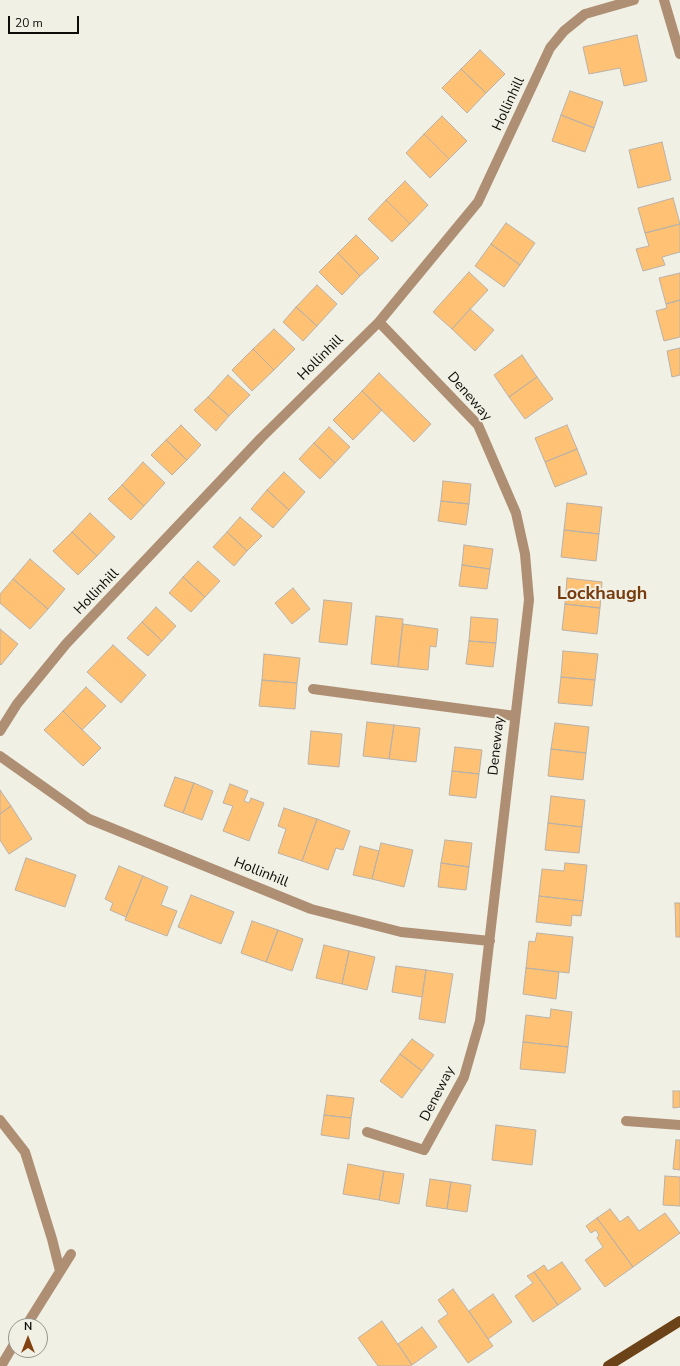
<!DOCTYPE html>
<style>
body{margin:0}
#map{position:relative;width:680px;height:1366px;overflow:hidden;background:#f1f0e4;font-family:"Nunito Sans",sans-serif}
canvas{display:block}
.north{position:absolute;left:8px;top:1318px;width:40px;height:40px;box-sizing:border-box;background:#f1f0e4;border:1px solid #96958c;border-radius:50%;rotate:0deg;font-size:11px;font-weight:700;line-height:16px;text-align:center;color:#0e0d09}
.north::after{content:'';display:block;margin:auto;width:14px;height:18px;background:#854211;clip-path:polygon(50% 0,100% 100%,50% 72%,0 100%)}
.scale{position:absolute;left:8px;top:16px;width:71px;height:18px;box-sizing:border-box;border:2px solid #0e0d09;border-top:0;padding-left:5px;font-size:12px;line-height:14px;white-space:nowrap;color:#0e0d09;-webkit-text-stroke:3px #f1f0e4;paint-order:stroke}
</style>
<div id="map">
<canvas width="680" height="1366"></canvas>
<div class="north">N</div>
<div class="scale">20 m</div>
</div>
<script>
const g = document.querySelector('canvas').getContext('2d');
g.lineJoin = 'round';
function paint(path, color) { g.fillStyle = color; g.fill(path, 'evenodd'); }
const shape = rows => new Path2D(rows.map(r => 'M' + r).join(''));
function strokePath(path, color, width, dash) { g.strokeStyle = color; g.lineWidth = width; g.lineCap = dash ? 'butt' : 'round'; g.setLineDash(dash || []); g.stroke(path); }
function label(font, color, halo, rows, align = 'center') {
  g.font = font + ' "Nunito Sans",sans-serif'; g.lineWidth = 4; g.setLineDash([]); g.textBaseline = 'middle'; g.strokeStyle = halo; g.fillStyle = color; for (const [text, x, y, turn = 0] of rows) {
    g.save(); g.translate(x, y); g.rotate((+turn || 0) * Math.PI / 180); g.textAlign = isNaN(turn) ? turn : align; if (halo) g.strokeText(text, 0, 0); g.fillText(text, 0, 0); g.restore();
  }
}
const building = shape([
 [637,35,647,81,624,86,620,68,589,74,583,47,637,35],
 [480,50,505,74,486,93,461,69,480,50],
 [461,69,486,93,467,113,442,88,461,69],
 [570,91,603,102,594,128,561,115,570,91],
 [561,115,594,128,585,152,552,141,561,115],
 [442,116,467,141,449,159,424,134,442,116],
 [424,134,449,159,430,178,406,153,424,134],
 [662,142,671,180,638,188,629,150,662,142],
 [405,181,428,205,410,224,386,200,405,181],
 [673,198,680,224,645,233,638,208,673,198],
 [386,200,410,224,392,242,368,219,386,200],
 [506,223,535,243,520,265,491,244,506,223],
 [680,224,680,252,662,257,665,265,643,271,636,249,649,246,645,233,680,224],
 [356,235,379,258,360,276,338,253,356,235],
 [491,244,520,265,504,287,475,266,491,244],
 [338,253,360,276,342,295,319,272,338,253],
 [469,272,488,290,452,329,433,312,469,272],
 [680,273,680,300,666,304,659,278,680,273],
 [317,285,337,304,317,326,296,307,317,285],
 [680,300,680,337,664,341,656,311,667,308,666,304,680,300],
 [296,307,317,326,303,341,283,322,296,307],
 [470,309,494,330,475,351,452,329,470,309],
 [274,329,295,349,274,370,253,349,274,329],
 [680,348,680,375,672,377,667,351,680,348],
 [253,349,274,370,252,391,232,370,253,349],
 [522,355,537,377,509,397,494,375,522,355],
 [379,373,431,424,414,442,362,391,379,373],
 [228,375,250,395,229,416,208,397,228,375],
 [537,377,553,399,525,419,509,397,537,377],
 [362,391,382,410,353,440,333,420,362,391],
 [208,397,229,416,216,431,194,410,208,397],
 [181,425,201,445,187,460,166,440,181,425],
 [567,425,577,449,545,462,535,438,567,425],
 [329,427,350,447,335,463,314,443,329,427],
 [166,440,187,460,172,475,151,455,166,440],
 [314,443,335,463,320,479,299,459,314,443],
 [577,449,587,474,555,487,545,462,577,449],
 [143,462,165,483,144,506,122,485,143,462],
 [284,472,305,492,289,510,267,490,284,472],
 [443,481,471,484,469,504,441,501,443,481],
 [122,485,144,506,131,520,108,499,122,485],
 [267,490,289,510,273,528,251,509,267,490],
 [441,501,469,504,466,525,438,521,441,501],
 [567,503,602,507,599,534,564,530,567,503],
 [90,513,115,537,97,556,72,532,90,513],
 [240,517,262,536,247,551,227,532,240,517],
 [564,530,599,534,596,561,561,557,564,530],
 [72,532,97,556,78,575,53,551,72,532],
 [227,532,247,551,234,566,213,547,227,532],
 [464,545,493,549,490,569,462,565,464,545],
 [30,559,65,589,48,609,13,579,30,559],
 [198,561,220,581,205,597,183,577,198,561],
 [462,565,490,569,487,589,459,586,462,565],
 [183,577,205,597,191,612,169,593,183,577],
 [567,578,602,582,600,608,565,604,567,578],
 [13,579,48,609,30,629,0,603,0,594,13,579],
 [293,588,310,609,292,624,275,603,293,588],
 [324,600,352,603,347,645,319,642,324,600],
 [565,604,600,608,597,634,562,630,565,604],
 [156,607,176,626,162,641,142,622,156,607],
 [376,616,403,619,398,667,371,664,376,616],
 [471,617,498,619,496,643,469,641,471,617],
 [142,622,162,641,148,656,127,638,142,622],
 [403,624,438,629,436,647,430,646,428,670,398,667,403,624],
 [0,629,18,644,1,665,0,664,0,629],
 [469,641,496,643,493,667,466,664,469,641],
 [113,645,146,675,121,703,87,672,113,645],
 [563,651,598,654,595,680,561,677,563,651],
 [264,654,300,658,297,683,262,680,264,654],
 [561,677,595,680,592,706,558,703,561,677],
 [262,680,297,683,295,709,259,706,262,680],
 [86,687,106,706,82,730,63,711,86,687],
 [63,711,101,748,83,766,44,730,63,711],
 [367,722,394,725,389,759,363,756,367,722],
 [555,723,589,727,586,753,551,749,555,723],
 [394,725,420,728,416,762,389,759,394,725],
 [311,731,342,734,339,767,308,764,311,731],
 [455,747,482,750,479,774,452,771,455,747],
 [551,749,586,753,583,780,548,776,551,749],
 [452,771,479,774,476,798,449,795,452,771],
 [175,777,194,783,183,813,164,806,175,777],
 [194,783,213,791,202,820,183,813,194,783],
 [230,784,248,791,244,801,249,803,251,798,264,803,249,841,223,831,233,806,223,803,230,784],
 [0,790,11,806,0,814,0,790],
 [551,796,585,800,582,827,548,823,551,796],
 [11,806,32,839,9,854,0,840,0,814,11,806],
 [284,808,317,819,302,861,278,853,286,829,278,826,284,808],
 [317,819,350,831,343,850,336,848,328,870,302,861,317,819],
 [548,823,582,827,579,853,545,850,548,823],
 [445,840,472,843,469,867,441,863,445,840],
 [381,843,413,850,404,887,372,879,381,843],
 [360,846,379,851,372,879,353,875,360,846],
 [26,858,76,875,65,907,15,890,26,858],
 [441,863,469,867,466,890,438,887,441,863],
 [565,863,587,865,583,901,539,896,542,869,564,871,565,863],
 [119,866,143,876,126,917,110,910,113,903,105,899,119,866],
 [143,876,168,887,161,905,177,911,167,936,125,920,143,876],
 [191,895,234,912,221,944,178,927,191,895],
 [539,896,583,901,581,916,572,915,571,926,536,922,539,896],
 [675,903,680,903,680,937,676,937,675,903],
 [252,921,278,930,266,962,241,953,252,921],
 [278,930,303,939,292,971,266,962,278,930],
 [537,933,573,937,569,973,526,968,529,941,535,942,537,933],
 [324,945,349,951,342,984,316,978,324,945],
 [349,951,375,957,367,990,342,984,349,951],
 [396,966,426,970,422,997,392,992,396,966],
 [526,968,559,972,556,999,523,994,526,968],
 [426,970,453,974,445,1023,419,1019,426,970],
 [551,1009,572,1012,568,1047,523,1042,526,1015,550,1018,551,1009],
 [412,1039,434,1055,422,1071,400,1054,412,1039],
 [523,1042,568,1047,565,1073,520,1069,523,1042],
 [400,1054,422,1071,402,1098,380,1081,400,1054],
 [673,1091,680,1091,680,1107,673,1108,673,1091],
 [327,1095,354,1098,351,1118,324,1115,327,1095],
 [324,1115,351,1118,349,1139,321,1135,324,1115],
 [496,1125,536,1130,532,1165,492,1160,496,1125],
 [676,1140,680,1140,680,1170,673,1169,676,1140],
 [348,1164,384,1171,379,1200,343,1194,348,1164],
 [384,1171,404,1174,399,1204,379,1200,384,1171],
 [665,1176,680,1177,680,1206,663,1205,665,1176],
 [430,1179,451,1182,447,1209,426,1206,430,1179],
 [451,1182,471,1185,467,1212,447,1209,451,1182],
 [610,1209,620,1222,628,1216,639,1231,665,1213,680,1233,633,1267,597,1218,610,1209],
 [597,1218,633,1267,605,1287,585,1260,603,1247,597,1238,599,1235,596,1230,591,1233,586,1226,597,1218],
 [562,1262,581,1289,558,1305,534,1272,544,1265,548,1271,562,1262],
 [534,1272,558,1305,533,1322,515,1296,533,1283,527,1276,534,1272],
 [453,1289,493,1346,468,1363,438,1321,448,1314,438,1300,453,1289],
 [493,1294,512,1322,488,1339,469,1311,493,1294],
 [382,1321,412,1365,410,1366,378,1366,358,1338,382,1321],
 [422,1327,437,1347,412,1365,398,1344,422,1327]
]);
const minor = shape([
 [664,0,680,54],
 [313,689,515,716],
 [0,731,17,704,66,644,261,438,379,322,478,202,550,48,564,31,585,14,634,0],
 [0,756,89,819,311,909,401,932,490,941],
 [0,1120,25,1152,52,1239,60,1271],
 [626,1121,680,1125],
 [367,1132,424,1150,464,1077,480,1021,529,600,525,554,516,513,478,425,379,322],
 [26,1326,71,1254],
 [1,1366,16,1341]
]);
const major = shape([
 [608,1366,680,1321]
]);
const streetNames = [
 ["Hollinhill",509,104,-65],
 ["Hollinhill",321,358,-45],
 ["Deneway",469,397,49],
 ["Hollinhill",97,592,-46],
 ["Deneway",497,746,-84],
 ["Hollinhill",261,873,22],
 ["Deneway",438,1094,-63]
];
const districtNames = [
 ["Lockhaugh",602,595]
];
paint(building, '#ffc274');
strokePath(building, '#b9b1a8', 1);
strokePath(minor, '#ae8f74', 10);
strokePath(major, '#6c4318', 10);
label('14px', '#0e0d09', '#f1f0e4', streetNames);
label('bold 18px', '#773b0e', '#f1f0e4', districtNames);
</script>
